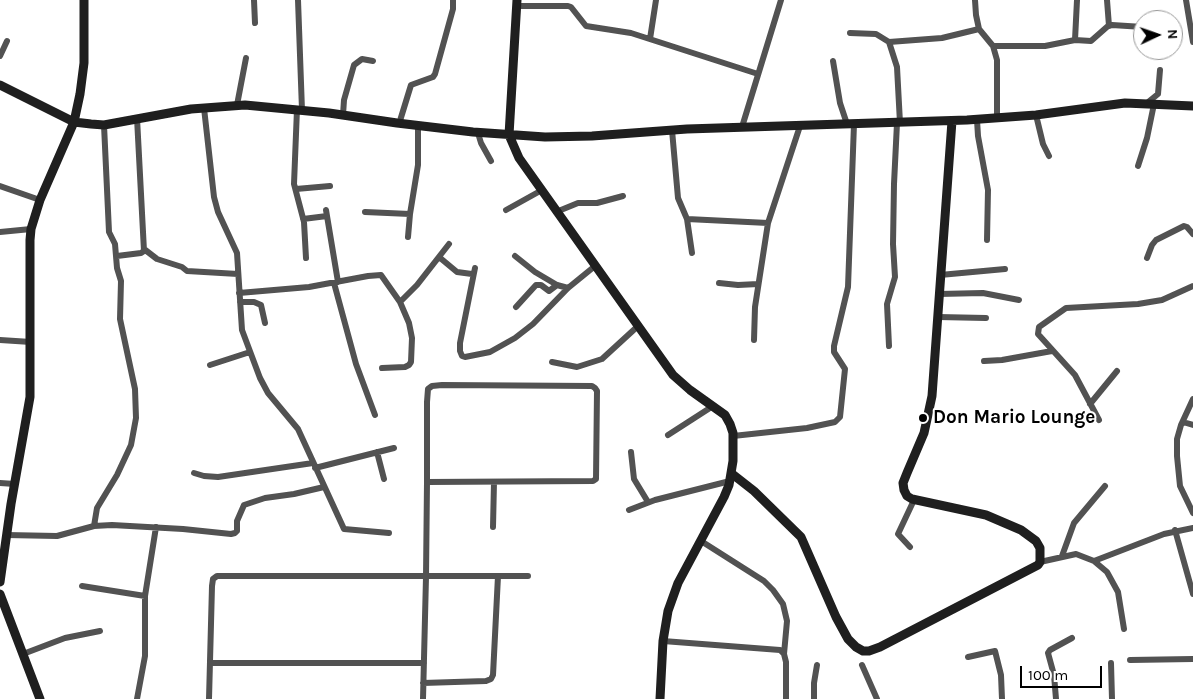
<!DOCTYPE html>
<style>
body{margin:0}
#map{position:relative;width:1193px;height:699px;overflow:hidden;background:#fff;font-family:Karla,sans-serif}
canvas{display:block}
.north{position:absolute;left:1133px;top:10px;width:50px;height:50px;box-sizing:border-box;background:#fff;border:1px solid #999;border-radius:50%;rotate:87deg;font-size:14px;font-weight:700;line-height:20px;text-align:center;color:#000}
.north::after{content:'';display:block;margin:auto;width:18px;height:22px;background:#000;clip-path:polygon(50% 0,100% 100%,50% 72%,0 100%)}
.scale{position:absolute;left:1020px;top:666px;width:82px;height:22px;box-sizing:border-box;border:2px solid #000;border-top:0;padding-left:6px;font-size:15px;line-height:18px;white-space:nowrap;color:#000;-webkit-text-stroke:4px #fff;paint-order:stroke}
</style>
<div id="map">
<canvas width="1193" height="699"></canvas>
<div class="north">N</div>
<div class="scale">100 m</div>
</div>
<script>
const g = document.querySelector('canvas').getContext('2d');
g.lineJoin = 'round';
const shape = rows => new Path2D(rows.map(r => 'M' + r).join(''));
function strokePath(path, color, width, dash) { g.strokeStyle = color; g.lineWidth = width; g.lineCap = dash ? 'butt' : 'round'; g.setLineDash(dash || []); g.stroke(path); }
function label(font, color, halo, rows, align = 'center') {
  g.font = font + ' Karla,sans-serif'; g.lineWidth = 4; g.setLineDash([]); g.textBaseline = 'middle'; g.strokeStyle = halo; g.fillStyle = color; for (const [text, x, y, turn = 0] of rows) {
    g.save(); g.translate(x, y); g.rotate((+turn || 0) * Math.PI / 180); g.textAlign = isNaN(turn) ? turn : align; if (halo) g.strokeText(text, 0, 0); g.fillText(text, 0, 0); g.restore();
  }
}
const street = shape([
 [254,0,255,23],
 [298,0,302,110],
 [975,0,976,15,979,29,993,46,997,60,997,118],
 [1107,0,1109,26],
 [1186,0,1193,42],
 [517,6,568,6,571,7,586,26,631,33,758,74],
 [850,33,876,34,889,42,897,67,900,123],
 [650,39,656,0],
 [1075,40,1077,0],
 [889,42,942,38,979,29],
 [993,46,1045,46,1075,40,1091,41,1108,26,1112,25,1143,27],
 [0,56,7,41],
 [833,61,840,103,847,124],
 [1147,103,1158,94,1160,70],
 [237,105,246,58],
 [204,108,214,197,218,212,237,253,242,330,260,378,268,393,298,429,344,529,389,533],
 [297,109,294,184,304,222,306,258],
 [343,115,344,100,354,65,362,59,373,61],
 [1036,115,1043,144,1049,156],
 [977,120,978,136,988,190,987,240],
 [399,124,411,85,433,77,435,74,453,9,453,0],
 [742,127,781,0],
 [672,130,678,198,687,219,692,253],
 [478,133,481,143,491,161],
 [1138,166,1147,138,1154,104],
 [0,186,40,200],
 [296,189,330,186],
 [326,210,338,282],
 [506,210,542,190],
 [365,212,410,214],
 [556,212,578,203,597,203,623,196],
 [303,219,327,216],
 [687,219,768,223],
 [0,232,31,229],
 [408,237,410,214,418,165,418,126],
 [144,249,157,259,182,267,187,271,238,274],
 [117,256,141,253,144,251,137,118],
 [515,256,535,272,557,285,568,288],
 [439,257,457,272,472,274],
 [1147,258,1152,245,1156,240,1184,226,1187,227,1193,234],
 [475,268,460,343,460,351,462,356,465,357,490,352,515,338,533,324,568,288,595,266],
 [940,275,1005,269],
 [334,283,356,364,375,415],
 [719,283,738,285,758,284],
 [239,293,309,287,368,276,381,275,400,302,409,323,412,338,411,362,409,365,405,367,382,368],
 [939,294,983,293,1019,300],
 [240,302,254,302,261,305,265,323],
 [400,302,417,285,449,244],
 [516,307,536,285,541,285,549,291,557,285],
 [938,317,986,318],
 [0,340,31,342],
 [754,340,755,307,768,223,800,126],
 [889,346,887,304,895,277,893,244,894,184,897,123],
 [984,361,1002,360,1052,351],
 [552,362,577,367,602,359,638,326],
 [210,365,250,352],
 [1193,399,1181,425,1177,439,1177,456,1180,486,1193,513],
 [1090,404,1117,371],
 [1099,420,1075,375,1038,334,1039,327,1066,308,1138,304,1162,300,1193,286],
 [1183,422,1193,425],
 [668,435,713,406],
 [733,436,807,428,835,422,840,417,845,369,834,352,834,346,848,287,854,124],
 [377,452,384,479],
 [631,452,634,479,648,502],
 [315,468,394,448],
 [194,473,204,476,218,477,313,463],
 [0,483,15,484],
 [629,510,655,500,730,481],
 [94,526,97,508,117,475,131,445,136,418,135,389,120,319,121,281,117,268,115,244,109,232,104,125],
 [493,527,494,482],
 [1175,530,1193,594],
 [6,535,57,536,94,526,112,525,183,529,231,534,235,533,237,531,237,521,244,505,265,498,294,494,324,487],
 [701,541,764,581,773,590,783,604,787,621,784,654],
 [910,547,898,534,914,500],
 [1062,556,1074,523,1105,486],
 [1094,561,1164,534,1193,528],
 [1040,562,1076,554,1094,561,1107,572,1118,592,1124,629],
 [82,586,145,596],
 [663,641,780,650,784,654,786,662,786,699],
 [23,654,65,638,100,631],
 [968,657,995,651,1001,675,1002,699],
 [1130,660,1193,659],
 [210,663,424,663],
 [1111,663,1112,699],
 [862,665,877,699],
 [423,683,486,681,491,679,493,675,498,576],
 [137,699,145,656,145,596,156,527],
 [209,699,212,586,213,579,217,576,528,576],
 [423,699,426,577,427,482,427,402,428,389,432,386,442,385,592,386,595,388,597,391,596,479,593,481,427,482],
 [814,699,814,683,817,665],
 [1056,699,1054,675,1048,653,1050,650,1072,638]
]);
const secondary = shape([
 [517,0,509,135,519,158,673,375,690,390,725,415,730,424,733,433,733,461,729,485,724,497,678,583,668,611,663,641,660,699],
 [0,85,74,122,91,124,104,125,191,109,245,105,329,113,397,123,473,132,545,137,592,136,687,129,967,120,1036,115,1125,103,1193,106],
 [731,473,754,491,801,537,836,617,848,639,856,647,863,651,869,651,880,647,1038,565,1040,562,1040,548,1036,541,1021,530,986,515,912,499,907,496,904,490,903,483,907,473,924,433,932,396,952,121],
 [0,582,11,504,30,397,30,240,31,229,40,200,74,122,80,94,84,63,84,0],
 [0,594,40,699]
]);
const markers = [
 [923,418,5,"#000"]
];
const poiNames = [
 ["Don Mario Lounge",933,418]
];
strokePath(street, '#525252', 6);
strokePath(secondary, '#1f1f1f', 9);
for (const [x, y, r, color] of markers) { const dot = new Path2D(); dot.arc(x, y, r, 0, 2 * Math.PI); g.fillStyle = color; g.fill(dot); strokePath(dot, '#fff', 2); }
label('bold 19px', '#000', '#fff', poiNames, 'left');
</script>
